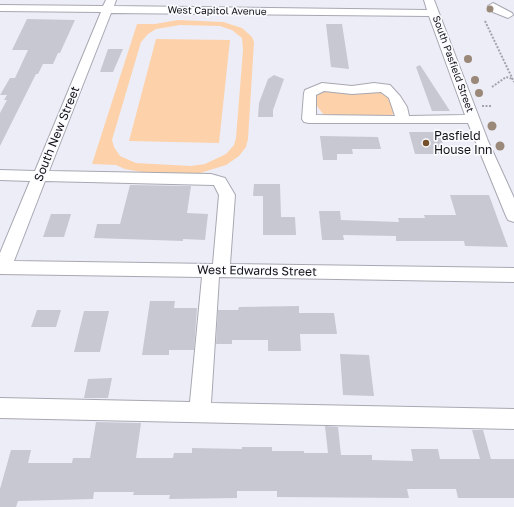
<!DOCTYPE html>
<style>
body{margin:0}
canvas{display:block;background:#ecedf7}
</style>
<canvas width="514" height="507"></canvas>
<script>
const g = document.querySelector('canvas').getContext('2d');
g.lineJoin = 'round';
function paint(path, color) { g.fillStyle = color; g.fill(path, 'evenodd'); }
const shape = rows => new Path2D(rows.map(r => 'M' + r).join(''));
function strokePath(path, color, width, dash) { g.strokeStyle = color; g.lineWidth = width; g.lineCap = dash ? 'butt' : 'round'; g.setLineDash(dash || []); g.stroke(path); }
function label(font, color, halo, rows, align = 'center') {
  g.font = font + ' "Golos Text",sans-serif'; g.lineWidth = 3.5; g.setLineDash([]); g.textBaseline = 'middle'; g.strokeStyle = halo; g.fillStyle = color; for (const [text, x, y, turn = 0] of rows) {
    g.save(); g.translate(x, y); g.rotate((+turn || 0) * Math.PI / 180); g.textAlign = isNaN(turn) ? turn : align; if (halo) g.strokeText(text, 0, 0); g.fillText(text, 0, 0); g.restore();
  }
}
const green = shape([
 [178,20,223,22,242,28,252,37,254,42,248,139,246,147,239,156,226,165,200,173,147,173,125,169,116,165,92,164,137,24,155,24],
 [180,25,220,26,232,30,242,38,243,50,236,138,234,145,226,154,205,164,191,166,136,163,120,156,114,147,112,140,141,42,148,34,156,29],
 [156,39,230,40,219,143,129,141],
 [375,90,385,93,390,99,394,114,384,117,331,116,324,115,316,105,317,93,320,91]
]);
const building = shape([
 [27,19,75,20,60,53,58,53,53,64,43,64,38,74,36,74,0,146,0,113,7,100,4,100,7,95,0,95,10,78,15,78,28,50,12,50],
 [326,24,342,24,349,69,331,67],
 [108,49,123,49,113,72,100,72],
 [420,65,450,111,432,111,416,67],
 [274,75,284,79,273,110,273,117,258,117,259,103,268,79],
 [409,132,439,132,446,154,415,154],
 [320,136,378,137,381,149,352,149,353,154,337,154,337,160,323,160],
 [254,184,280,184,281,217,295,217,296,235,263,235,263,196,253,196],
 [130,185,191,186,187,213,208,214,205,240,183,239,183,241,94,238,97,224,120,224],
 [450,195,489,195,508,247,465,246,464,241,396,241,396,236,343,235,344,240,322,240,319,211,340,211,341,220,399,222,398,218,425,218,424,215,456,215],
 [51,214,71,214,64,237,43,237],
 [150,301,175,301,174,308,197,308,194,350,169,350,169,355,142,355],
 [299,306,299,313,334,313,337,334,300,334,301,351,268,351,268,340,232,340,232,344,216,344,218,310,238,310,239,307],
 [37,310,61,310,56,327,31,327],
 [84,311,109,311,100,352,74,352],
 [340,354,369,355,374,396,343,395],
 [112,378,108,398,84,398,88,379],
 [96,422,141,423,136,458,173,458,174,453,192,453,192,448,242,449,242,447,272,447,272,451,304,451,304,453,328,453,325,426,338,427,341,455,372,455,372,460,413,461,411,449,438,449,440,459,480,459,472,430,483,430,491,459,514,459,514,498,458,498,456,489,407,489,409,498,277,497,277,491,237,491,237,498,169,499,170,495,133,495,134,492,94,492,93,499,18,501,16,507,0,507,0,489,11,450,31,450,28,463,72,463,73,458,90,458]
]);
const path = shape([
 [485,21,514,82],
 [492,87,506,77,513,79],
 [482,106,491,106]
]);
const minor = shape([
 [106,0,116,0,114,6,427,10,424,0,434,0,488,141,514,198,514,222,508,220,506,216,468,123,309,123,304,122,302,119,304,93,305,90,322,83,352,86,374,83,390,85,400,96,407,107,409,116,465,115,429,16,111,13,49,171,211,174,225,178,235,195,230,264,514,268,514,282,219,277,211,403,514,409,514,429,0,418,0,398,190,402,202,277,0,274,0,253,30,181,0,180,0,170,35,171,101,12,0,11,0,5,103,6,106,0],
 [324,91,352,94,381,92,389,98,395,116,316,115,316,95,324,91],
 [45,181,214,185,219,195,213,264,14,261,45,181],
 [493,3,512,13,513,15,508,18,493,12,488,6,493,3]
]);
const trees = [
 [490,9,3.5],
 [468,59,4],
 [475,80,4],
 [479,93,4],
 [492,126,4.5],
 [500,146,4.5]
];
const markers = [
 [426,143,4,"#75502b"]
];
const farStreetnames = [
 ["West Capitol Avenue",217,11,1],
 ["South Pasfield Street",453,64,70]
];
const streetNames = [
 ["South New Street",57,134,-68],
 ["West Edwards Street",257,271,1]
];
const poiNames = [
 ["Pasfield",434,136],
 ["House Inn",434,150]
];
paint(green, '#fdd2aa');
paint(building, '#c7c8d2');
strokePath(minor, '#a7a8b2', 2);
strokePath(path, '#a3a3ab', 2, [2, 1.5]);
paint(minor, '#fff');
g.fillStyle = '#9a8878';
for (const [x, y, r] of trees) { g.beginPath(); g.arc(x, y, r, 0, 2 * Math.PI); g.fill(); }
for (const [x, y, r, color] of markers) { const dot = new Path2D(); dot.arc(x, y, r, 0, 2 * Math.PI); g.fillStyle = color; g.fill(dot); strokePath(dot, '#fafbff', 1.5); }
label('10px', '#121215', '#fafbff', farStreetnames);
label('12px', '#121215', '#fafbff', streetNames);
label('12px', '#121215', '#fafbff', poiNames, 'left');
</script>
